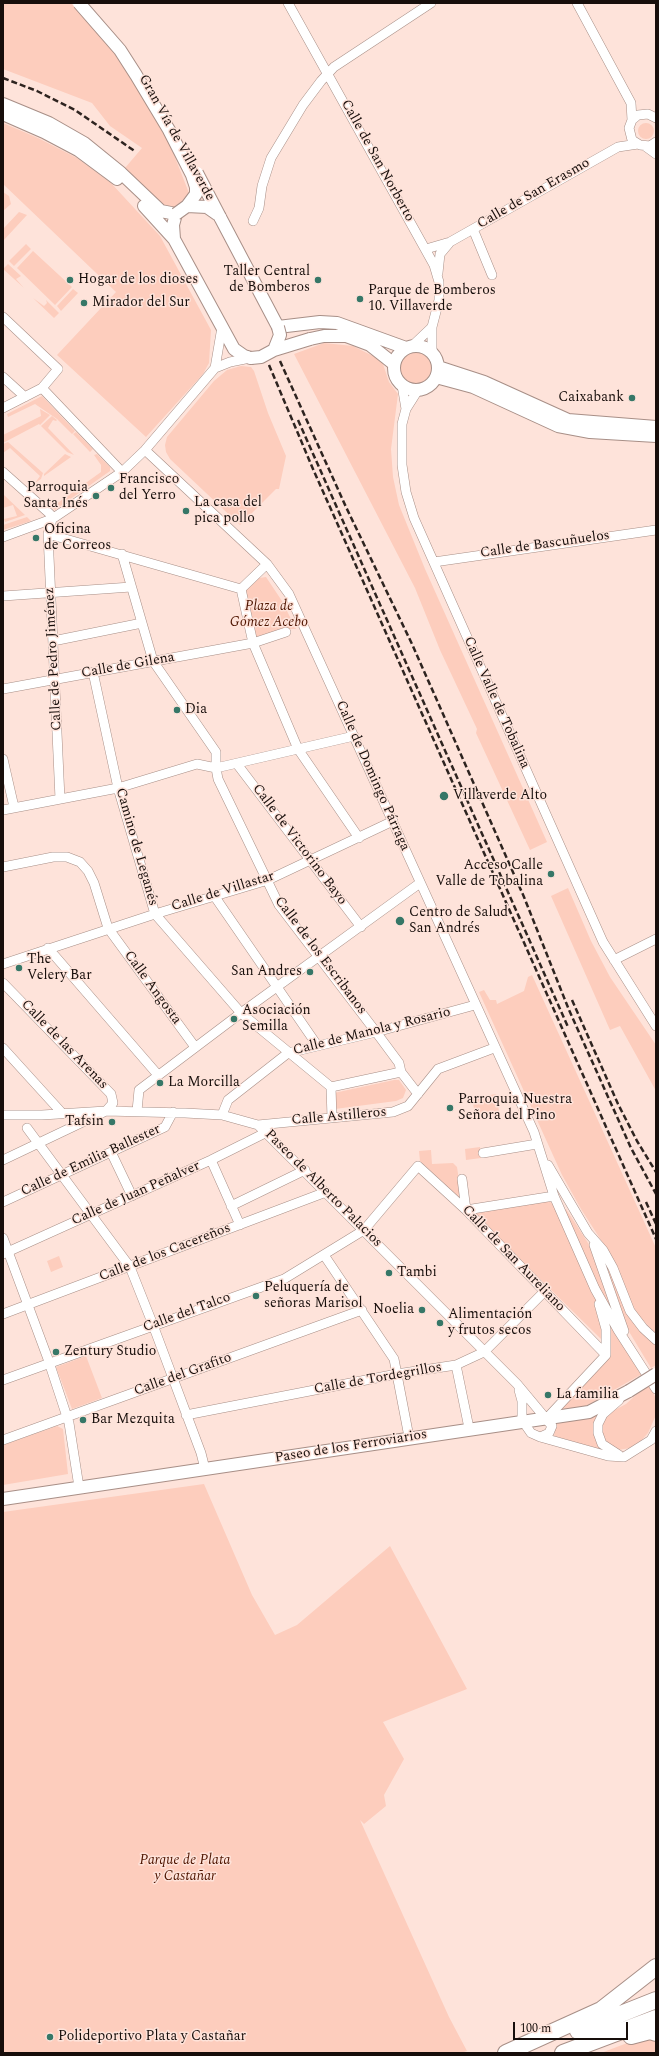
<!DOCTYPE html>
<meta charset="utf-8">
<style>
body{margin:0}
#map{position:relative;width:659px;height:2056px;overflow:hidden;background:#fee3da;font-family:Spectral,serif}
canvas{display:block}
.frame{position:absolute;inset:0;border:4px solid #170e0b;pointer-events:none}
.scale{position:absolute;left:513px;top:2022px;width:115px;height:18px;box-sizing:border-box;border:2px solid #170e0b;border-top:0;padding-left:5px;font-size:12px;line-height:14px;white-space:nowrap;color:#170e0b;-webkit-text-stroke:3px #fee3da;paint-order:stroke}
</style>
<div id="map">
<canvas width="659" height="2056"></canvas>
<div class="frame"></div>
<div class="scale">100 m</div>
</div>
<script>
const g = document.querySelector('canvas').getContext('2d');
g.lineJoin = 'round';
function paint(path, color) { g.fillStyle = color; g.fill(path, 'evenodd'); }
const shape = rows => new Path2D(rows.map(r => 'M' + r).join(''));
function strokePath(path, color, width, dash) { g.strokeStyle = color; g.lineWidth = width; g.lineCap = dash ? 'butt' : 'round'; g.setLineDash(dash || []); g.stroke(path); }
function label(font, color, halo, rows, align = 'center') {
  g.font = font + ' Spectral,serif'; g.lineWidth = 3; g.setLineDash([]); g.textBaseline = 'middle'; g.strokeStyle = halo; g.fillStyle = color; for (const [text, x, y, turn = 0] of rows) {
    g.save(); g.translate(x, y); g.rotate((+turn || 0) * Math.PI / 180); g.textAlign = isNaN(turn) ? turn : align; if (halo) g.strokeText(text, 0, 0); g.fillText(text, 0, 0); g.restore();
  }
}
const green = shape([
 [3,3,71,3,113,51,146,100,169,142,189,193,181,202,173,208,161,206,125,168,142,148,110,126,92,103,3,69],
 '638 131a8 8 0 1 1 16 0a8 8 0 1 1-16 0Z',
 [3,123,38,138,77,158,111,183,160,236,211,330,209,363,203,374,146,437,57,355,116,292,3,184],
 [3,192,9,196,11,204,3,211],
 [19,212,27,215,3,241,3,229],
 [26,244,31,249,14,266,9,261],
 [33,251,72,287,55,305,17,268],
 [8,264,21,276,16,279,24,288,3,269],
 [73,289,78,293,61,311,57,306],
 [33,298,44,306,47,303,46,300,59,313,54,318],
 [324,343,353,346,375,357,383,364,389,382,398,394,391,449,393,477,399,505,425,569,547,842,530,850,476,733,477,729,440,650,415,588,294,354],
 '400 367a17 17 0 1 1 34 0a17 17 0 1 1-34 0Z',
 [241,366,251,367,254,371,268,413,286,456,279,489,276,489,240,525,170,459,166,452,165,445,167,437,214,381,227,370],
 [42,396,75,431,72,434,57,419,35,404,8,417,7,414],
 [40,409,50,415,40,425,39,424,3,443,3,435,41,416],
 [52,416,57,420,56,421,53,420,48,428,74,455,67,452,41,426],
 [76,432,93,449,90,452,73,434],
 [8,442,43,473,41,479,35,483,40,476,10,448,3,453,3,444],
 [65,454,71,457,44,476,44,474],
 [97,454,110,467,110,471,55,510,52,507,101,472,101,465,94,455],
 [4,495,25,515,5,522,4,519,17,516,13,505,3,508],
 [27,517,31,521,3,530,3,525],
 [266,577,282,601,296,629,287,629,256,638,244,592,259,578],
 [568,888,591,941,610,977,656,1045,656,1091,620,1026,610,1030,551,896],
 [532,975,656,1248,656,1334,637,1314,630,1301,615,1262,581,1209,562,1175,479,992,484,990,490,1000,496,1000,497,1004,524,991,528,977],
 [394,1080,399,1080,406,1090,403,1098,396,1101,335,1109,334,1093],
 [496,1094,499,1111,475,1114,472,1098],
 [480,1147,481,1158,466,1160,465,1149],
 [431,1150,432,1164,453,1163,457,1167,462,1200,420,1161,419,1151],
 [547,1200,553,1204,596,1300,603,1327,602,1340,473,1213],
 [566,1209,590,1246,619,1325,609,1311,564,1210],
 [59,1256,63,1267,51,1272,47,1261],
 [602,1256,644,1335,656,1345,656,1365,651,1368,622,1320],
 [609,1324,642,1374,584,1407,556,1410,605,1361],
 [86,1356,102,1398,72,1409,56,1367],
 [649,1383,656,1399,656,1415,648,1433,641,1441,630,1448,618,1450,609,1446,603,1439,600,1429,603,1421,609,1413,626,1404],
 [598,1414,597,1442,602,1450,554,1436,556,1425,559,1422],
 [57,1426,63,1429,68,1474,3,1485,3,1445],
 [204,1484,252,1595,275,1635,297,1625,390,1546,467,1689,383,1722,404,1759,384,1795,386,1806,364,1824,360,1820,449,2017,467,2051,461,2053,3,2053,3,1512],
 [656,2032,656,2053,601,2053]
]);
const street = shape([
 [288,3,434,265,439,282,439,300,432,327,432,352],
 [577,3,631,103,632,120],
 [656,118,648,114,638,115,632,120,629,128,632,140,640,145,650,146,656,142],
 [645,146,656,154],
 [253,221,259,208,262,186,271,158,303,105,321,81,334,67,431,3],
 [473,229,492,275],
 [426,249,450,242,618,147,638,144],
 [438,273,440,254,450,242],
 [3,317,58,369,42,388,3,408],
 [412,346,432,327],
 [215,368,222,327],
 [3,377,25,397],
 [402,385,406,409,418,390],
 [42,388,122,472],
 [406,409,402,424,402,465,406,492,414,518,603,942,656,1026],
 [145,450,267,564,289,594,534,1132,554,1196,595,1289,618,1330,656,1389],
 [3,472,50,514,52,519],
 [52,519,48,534,60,799],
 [48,534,241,589],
 [3,537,52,519,122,472,145,450,215,368,230,362,250,358],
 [122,554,153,661,216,752,216,768,218,779,279,905,376,1032,399,1063,401,1072,418,1094],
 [434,562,656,530],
 [241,589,253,643,298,749,359,838],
 [241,589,267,564],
 [3,596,131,587],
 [53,641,142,623],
 [93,672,118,788,155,914,241,1013,331,1087,332,1118],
 [3,689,253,643,286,632],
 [3,759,14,807],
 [237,764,361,927],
 [3,810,118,788,197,764,216,768,354,736],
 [3,867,53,857,67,857,80,862,88,871,94,883,108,928,195,1047],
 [215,897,317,1045],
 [48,948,158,1075],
 [614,960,656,939],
 [3,964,155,914,268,880,393,821],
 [3,983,111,1094,113,1103,106,1111,3,1160],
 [3,1048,62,1113],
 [331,1087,401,1072],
 [137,1111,139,1090,245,1010,420,883],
 [3,1115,42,1115,106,1111,185,1113,222,1115,258,1125,517,1384,552,1426,549,1433,540,1437],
 [222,1115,228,1100,288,1053,376,1032,475,1005],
 [258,1125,393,1112,408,1106,438,1069,494,1048],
 [27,1128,130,1267,153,1325,201,1453,205,1469],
 [111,1152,132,1196],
 [483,1153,537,1144],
 [211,1160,240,1225],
 [548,1165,588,1233,603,1250,613,1268,630,1311,643,1328,656,1340],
 [462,1179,466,1210,554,1196],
 [3,1202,165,1127,173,1112],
 [231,1206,305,1170],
 [3,1238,48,1359,69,1423,79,1487],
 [594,1245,624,1331],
 [3,1254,211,1160,267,1132],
 [324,1255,394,1359,409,1437],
 [3,1314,326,1192],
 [456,1365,469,1428],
 [3,1380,284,1279,364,1230,418,1166,466,1210,606,1355],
 [519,1390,522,1401,522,1420,531,1433,540,1437,608,1456,624,1457,651,1440,656,1431],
 [186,1415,397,1374,456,1365,484,1352,544,1292],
 [548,1417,606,1355,606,1329,599,1304],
 [3,1440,362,1310],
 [619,1455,602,1444,598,1433,598,1424,603,1414,619,1400]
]);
const secondary = shape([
 [3,104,49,123,84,143,121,173,161,211,176,214,173,225,174,239,234,349,244,356,251,358],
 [3,114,44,132,78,150,117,179],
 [144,206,174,239],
 [220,217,278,327,320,322,337,323,406,348],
 [310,339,324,336,346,336,370,345,394,364],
 '394 368a22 22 0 1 1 44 0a22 22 0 1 1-44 0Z',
 [438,367,484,382,568,420,656,427],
 [436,377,473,387,558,426,590,432,656,436],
 [3,1499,589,1412,629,1391]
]);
const highway = shape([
 [578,2031,656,2000],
 [631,2036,650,2031,656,2033],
 [506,2053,601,2010,656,1967],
 [563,2053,656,2018]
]);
const rail = shape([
 [3,78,37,91,75,110,136,152],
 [280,361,346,507,412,644,524,897,569,1010,631,1148,656,1194],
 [269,365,313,469,656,1239],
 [298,420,568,1027],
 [572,1000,618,1104,637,1141,656,1172],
 [646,1202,656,1224]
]);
const secondaryBridge = shape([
 [79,3,120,50,136,75,169,130,192,175,196,187,196,194,187,206,176,214],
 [197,173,220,217],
 [187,206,207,207,217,214],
 [274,350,280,335,278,327],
 [251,358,261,357,274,350,310,339],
 [629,1391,656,1374]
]);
const markers = [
 [70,280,4,"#367767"],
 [318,280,4,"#367767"],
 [360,299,4,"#367767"],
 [84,303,4,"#367767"],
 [632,398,4,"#367767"],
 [111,488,4,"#367767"],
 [96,496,4,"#367767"],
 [186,511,4,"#367767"],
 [36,538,4,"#367767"],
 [177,710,4,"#367767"],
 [444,796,5,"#367767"],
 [551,874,4,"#367767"],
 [400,921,5,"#367767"],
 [19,968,4,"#367767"],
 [310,972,4,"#367767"],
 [234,1019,4,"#367767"],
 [160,1083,4,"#367767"],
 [450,1108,4,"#367767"],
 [112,1122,4,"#367767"],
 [389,1273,4,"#367767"],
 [256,1296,4,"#367767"],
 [422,1310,4,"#367767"],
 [440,1323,4,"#367767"],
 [56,1352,4,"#367767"],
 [548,1395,4,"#367767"],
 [83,1420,4,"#367767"],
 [50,2037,4,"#367767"]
];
const streetNames = [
 ["Gran Vía de Villaverde",176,138,61],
 ["Calle de San Norberto",377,161,61],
 ["Calle de San Erasmo",534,194,-30],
 ["Calle de Bascuñuelos",545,545,-8],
 ["Calle de Pedro Jiménez",54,659,-93],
 ["Calle de Gilena",128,666,-10],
 ["Calle Valle de Tobalina",496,703,66],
 ["Calle de Domingo Párraga",372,776,66],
 ["Calle de Victorino Bayo",299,845,53],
 ["Camino de Leganés",136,847,74],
 ["Calle de Villastar",223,892,-17],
 ["Calle de los Escribanos",320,956,53],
 ["Calle Angosta",152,988,54],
 ["Calle de Manola y Rosario",372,1032,-14],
 ["Calle de las Arenas",64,1045,46],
 ["Calle Astilleros",339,1117,-5],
 ["Calle de Emilia Ballester",91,1161,-25],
 ["Paseo de Alberto Palacios",323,1189,45],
 ["Calle de Juan Peñalver",136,1194,-24],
 ["Calle de los Cacereños",165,1253,-21],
 ["Calle de San Aureliano",513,1259,46],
 ["Calle del Talco",187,1313,-20],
 ["Calle del Grafito",183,1375,-20],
 ["Calle de Tordegrillos",378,1379,-10],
 ["Paseo de los Ferroviarios",351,1447,-9]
];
const poiNames = [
 ["Taller Central",310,272,"right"],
 ["de Bomberos",310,288,"right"],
 ["Hogar de los dioses",78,280],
 ["Parque de Bomberos",368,291],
 ["10. Villaverde",368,307],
 ["Mirador del Sur",92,303],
 ["Caixabank",624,398,"right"],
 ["Francisco",119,480],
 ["del Yerro",119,496],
 ["Parroquia",88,488,"right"],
 ["Santa Inés",88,504,"right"],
 ["La casa del",194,503],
 ["pica pollo",194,519],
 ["Oficina",44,530],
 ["de Correos",44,546],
 ["Dia",185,710],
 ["Villaverde Alto",453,796],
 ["Acceso Calle",543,866,"right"],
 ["Valle de Tobalina",543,882,"right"],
 ["Centro de Salud",409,913],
 ["San Andrés",409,929],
 ["The",27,960],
 ["Velery Bar",27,976],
 ["San Andres",302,972,"right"],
 ["Asociación",242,1011],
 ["Semilla",242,1027],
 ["La Morcilla",168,1083],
 ["Parroquia Nuestra",458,1100],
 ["Señora del Pino",458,1116],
 ["Tafsin",104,1122,"right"],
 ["Tambi",397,1273],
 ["Peluquería de",264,1288],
 ["señoras Marisol",264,1304],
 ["Noelia",414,1310,"right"],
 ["Alimentación",448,1315],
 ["y frutos secos",448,1331],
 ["Zentury Studio",64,1352],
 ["La familia",556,1395],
 ["Bar Mezquita",91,1420],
 ["Polideportivo Plata y Castañar",58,2037]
];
const parkNames = [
 ["Plaza de",269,607],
 ["Gómez Acebo",269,623],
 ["Parque de Plata",185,1861],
 ["y Castañar",185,1877]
];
paint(green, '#fdcdbd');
strokePath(street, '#a88f87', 10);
strokePath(secondary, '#a88f87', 14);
strokePath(highway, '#a88f87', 18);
strokePath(street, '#fff', 9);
strokePath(secondary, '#fff', 12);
strokePath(highway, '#fff', 16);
strokePath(rail, '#2e2420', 2.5, [6, 3]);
strokePath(secondaryBridge, '#a88f87', 14, []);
strokePath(secondaryBridge, '#fff', 12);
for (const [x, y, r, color] of markers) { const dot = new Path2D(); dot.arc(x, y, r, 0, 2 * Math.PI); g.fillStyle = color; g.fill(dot); strokePath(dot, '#fee3da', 1.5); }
label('14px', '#170e0b', '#fee3da', streetNames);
label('14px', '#170e0b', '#fee3da', poiNames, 'left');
label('italic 14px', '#4f1501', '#fee3da', parkNames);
</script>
